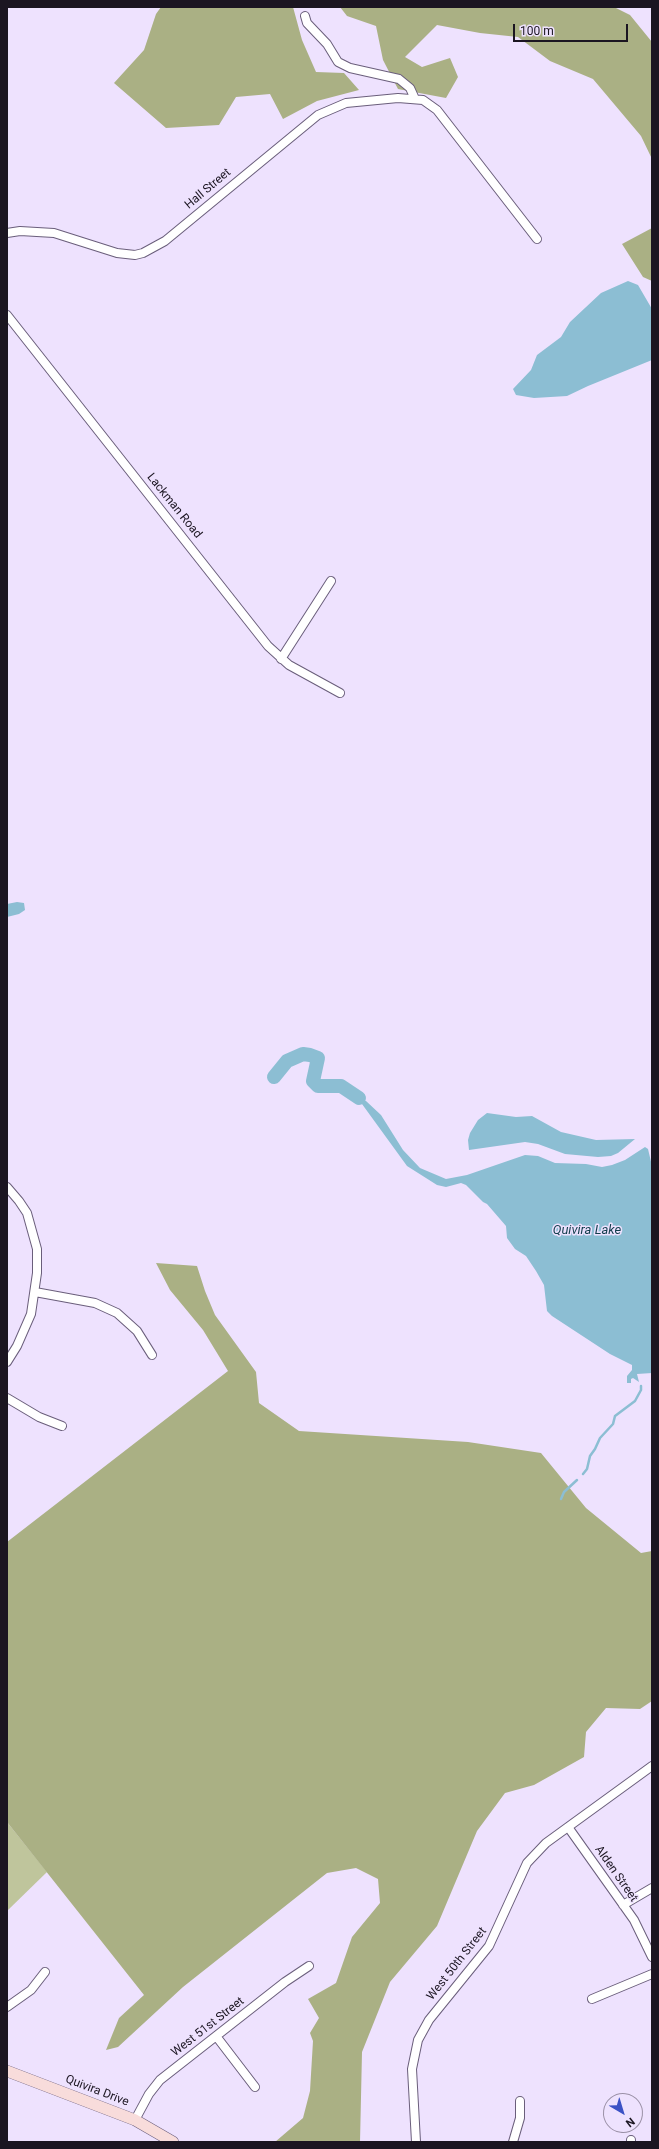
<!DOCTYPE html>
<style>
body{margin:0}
#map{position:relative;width:659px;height:2149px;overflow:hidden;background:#eee2fe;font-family:Roboto,sans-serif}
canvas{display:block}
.frame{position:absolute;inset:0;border:8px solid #1b1521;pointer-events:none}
.north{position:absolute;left:603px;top:2093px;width:40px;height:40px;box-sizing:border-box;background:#eee2fe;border:1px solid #9a90a6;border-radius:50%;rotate:142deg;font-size:11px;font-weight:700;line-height:16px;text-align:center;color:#1b1521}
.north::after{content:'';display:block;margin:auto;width:14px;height:18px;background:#3c52c5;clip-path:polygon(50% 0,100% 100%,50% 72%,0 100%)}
.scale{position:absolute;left:513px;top:24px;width:115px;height:18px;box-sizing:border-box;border:2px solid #1b1521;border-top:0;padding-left:5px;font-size:12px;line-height:14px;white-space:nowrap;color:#1b1521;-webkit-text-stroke:3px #eee2fe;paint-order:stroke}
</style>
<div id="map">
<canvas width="659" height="2149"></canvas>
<div class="frame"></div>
<div class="north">N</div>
<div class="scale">100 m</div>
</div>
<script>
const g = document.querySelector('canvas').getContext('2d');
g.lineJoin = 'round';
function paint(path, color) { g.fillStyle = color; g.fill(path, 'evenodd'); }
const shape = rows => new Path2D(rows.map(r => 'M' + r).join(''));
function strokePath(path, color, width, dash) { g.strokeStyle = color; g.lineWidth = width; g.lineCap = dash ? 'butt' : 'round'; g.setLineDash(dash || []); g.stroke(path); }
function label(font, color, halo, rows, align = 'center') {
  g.font = font + ' Roboto,sans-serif'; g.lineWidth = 3; g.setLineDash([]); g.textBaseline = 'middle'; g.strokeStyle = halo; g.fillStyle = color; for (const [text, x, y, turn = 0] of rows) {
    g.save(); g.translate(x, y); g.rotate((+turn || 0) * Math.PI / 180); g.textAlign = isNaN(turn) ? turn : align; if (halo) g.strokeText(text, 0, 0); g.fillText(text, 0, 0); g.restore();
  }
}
const green = shape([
 [7,1822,47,1872,7,1911]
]);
const forest = shape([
 [161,7,293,7,302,40,316,72,344,73,359,90,317,101,283,119,270,94,236,97,219,125,166,128,114,83,144,50,156,14],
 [340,7,614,7,630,15,652,42,652,159,641,136,593,79,550,61,518,37,480,33,437,25,405,57,422,67,450,58,458,77,446,98,398,89,383,60,376,26,347,16],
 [652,228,652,281,643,277,622,244],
 [156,1263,197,1266,205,1291,215,1315,256,1372,259,1403,299,1431,468,1442,541,1453,586,1508,641,1553,652,1551,652,1701,640,1709,606,1708,586,1732,584,1757,534,1785,505,1793,477,1831,437,1926,390,1982,362,2052,360,2142,275,2142,303,2118,310,2091,313,2041,310,2033,319,2018,308,1999,336,1983,352,1937,380,1903,378,1879,356,1868,327,1873,183,1987,118,2047,106,2050,119,2018,144,1995,7,1822,7,1542,228,1371,203,1330,170,1290]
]);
const water = shape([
 [628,281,638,285,652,309,652,360,588,386,567,396,534,398,516,395,513,389,531,370,537,355,561,337,570,322,601,293],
 [17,902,24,903,25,910,19,914,7,917,7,904],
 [359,1098,366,1101,381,1115,403,1150,420,1168,446,1179,467,1175,525,1155,538,1156,555,1163,586,1164,602,1167,612,1165,625,1160,645,1147,648,1149,652,1166,652,1373,637,1374,639,1382,633,1378,631,1379,631,1383,627,1383,627,1376,632,1370,632,1365,610,1354,552,1316,547,1311,544,1285,536,1271,526,1256,515,1249,507,1238,506,1226,487,1204,483,1202,466,1185,461,1183,446,1187,437,1185,407,1166,362,1104],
 [487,1113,516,1117,532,1116,561,1132,596,1140,635,1139,618,1153,611,1156,598,1157,565,1154,538,1144,525,1142,469,1150,468,1140,470,1133,478,1120]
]);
const stream = shape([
 [583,1474,587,1469,590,1456,595,1449,600,1438,613,1424,615,1416,635,1401,641,1390,641,1386],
 [561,1499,564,1492,577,1480]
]);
const river = shape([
 [274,1077,287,1061,303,1054,310,1055,318,1058,313,1081,318,1086,341,1086,359,1098]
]);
const minor = shape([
 [305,16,307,23,327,44,338,62,350,68,399,79,410,88,415,99],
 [7,233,20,231,54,233,117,253,135,255,143,253,165,241,318,115,346,103,398,98,423,100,437,110,537,239],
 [7,315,268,646,289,665,340,693],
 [281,659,331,581],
 [7,1187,19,1201,27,1213,37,1249,37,1273,31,1314,17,1346,7,1362],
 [35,1292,95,1303,117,1313,137,1331,152,1355],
 [7,1398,39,1417,62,1426],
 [568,1827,634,1920,652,1957],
 [623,1905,652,1888],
 [592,1999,652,1974],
 [7,2007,31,1990,45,1972],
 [216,2036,255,2087],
 [135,2120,149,2094,160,2080,285,1982,309,1966],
 [416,2142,412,2069,418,2040,429,2020,489,1946,527,1863,546,1843,652,1766],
 [513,2142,520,2118,520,2101],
 [631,2142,631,2140]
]);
const secondary = shape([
 [7,2071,135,2120,173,2142]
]);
const streetNames = [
 ["Hall Street",208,189,-40],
 ["Lackman Road",174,506,51],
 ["Alden Street",616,1874,55],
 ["West 50th Street",457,1964,-52],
 ["West 51st Street",208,2027,-38],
 ["Quivira Drive",97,2091,21]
];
const waterNames = [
 ["Quivira Lake",587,1231]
];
paint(green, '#bfc59c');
paint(forest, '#aab084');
paint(water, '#8cbed3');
strokePath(stream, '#8cbed3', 2.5);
strokePath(river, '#8cbed3', 14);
strokePath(minor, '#6a5e7b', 10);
strokePath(secondary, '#6a5e7b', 12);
strokePath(minor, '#fff', 8);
strokePath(secondary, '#f8dcdb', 11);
label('12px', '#1b1521', '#eee2fe', streetNames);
label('italic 13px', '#113d4c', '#eee2fe', waterNames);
</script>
